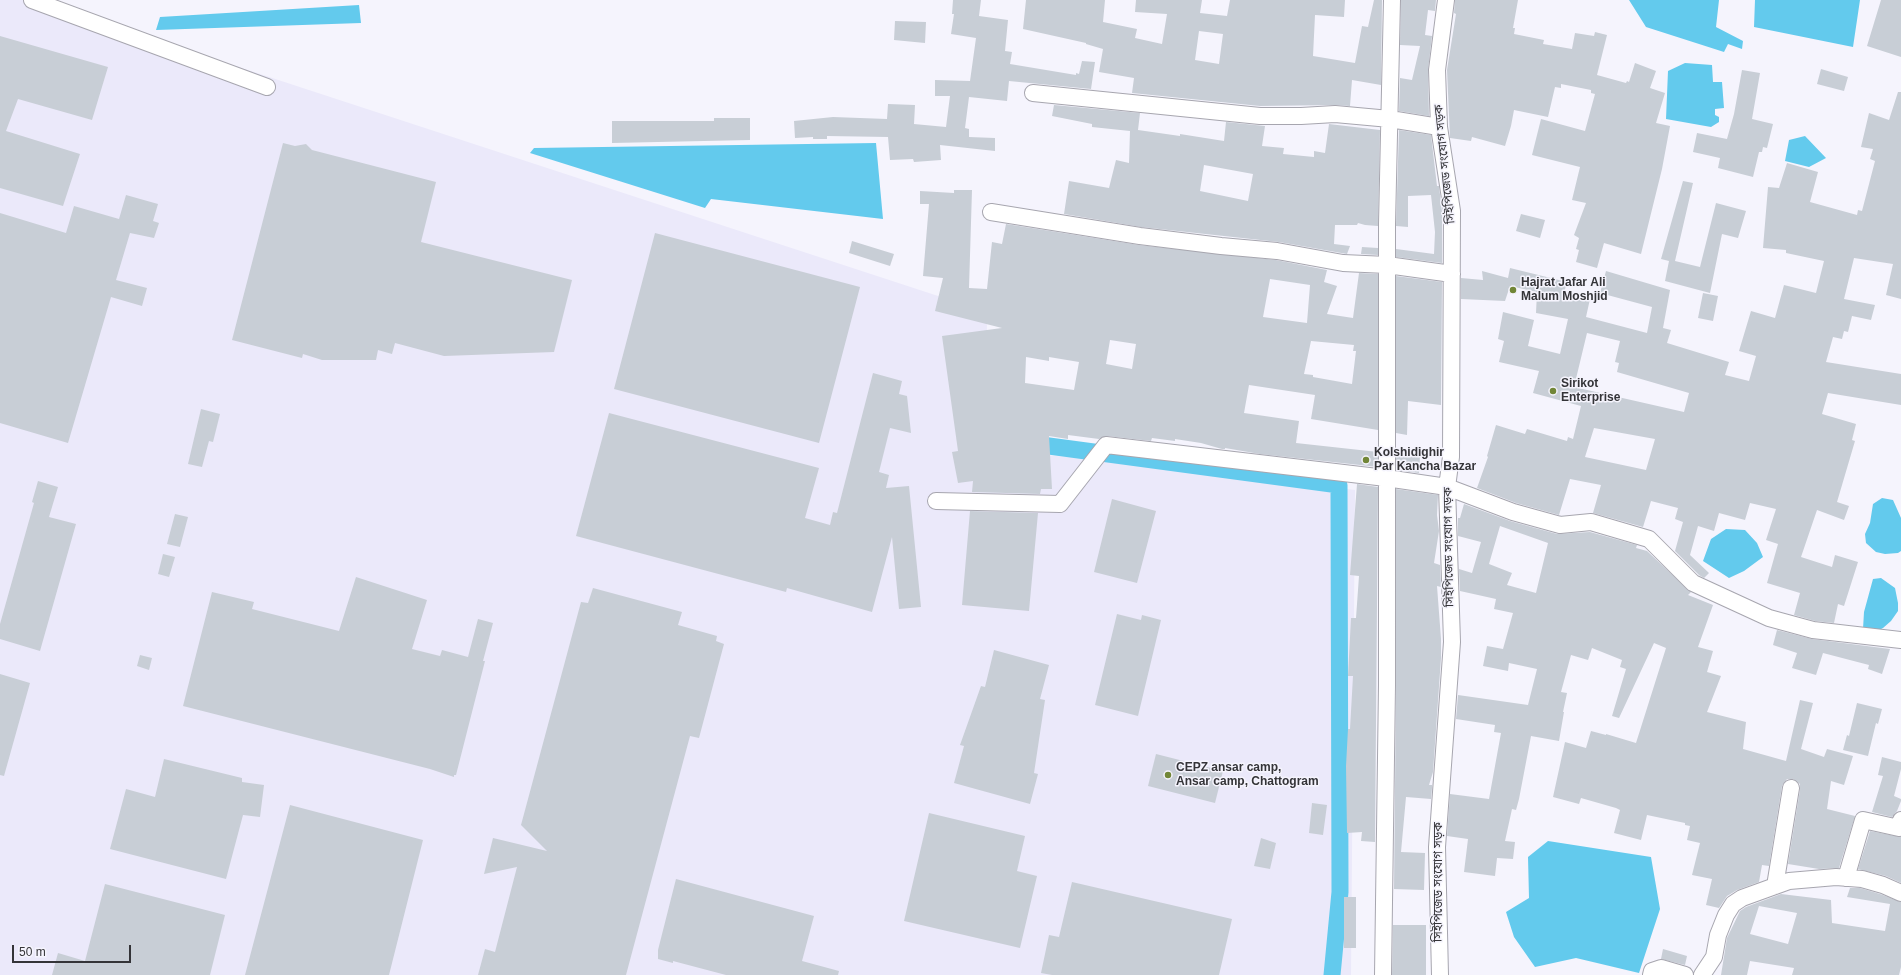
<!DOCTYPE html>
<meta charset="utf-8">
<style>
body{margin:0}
#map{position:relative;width:1901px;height:975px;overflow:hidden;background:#f5f4fd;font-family:Helvetica,sans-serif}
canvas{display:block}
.scale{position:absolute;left:12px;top:945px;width:119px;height:18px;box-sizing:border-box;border:2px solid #343438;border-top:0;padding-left:5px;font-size:12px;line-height:14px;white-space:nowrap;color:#343438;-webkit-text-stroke:3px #f5f4fd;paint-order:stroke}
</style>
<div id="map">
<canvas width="1901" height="975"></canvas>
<div class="scale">50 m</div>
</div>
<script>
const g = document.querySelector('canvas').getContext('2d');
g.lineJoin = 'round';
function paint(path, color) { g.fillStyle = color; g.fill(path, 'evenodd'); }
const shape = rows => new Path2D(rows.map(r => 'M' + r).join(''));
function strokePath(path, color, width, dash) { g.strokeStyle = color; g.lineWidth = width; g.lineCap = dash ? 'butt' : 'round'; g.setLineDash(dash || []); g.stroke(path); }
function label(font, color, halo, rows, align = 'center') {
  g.font = font + ' Helvetica,"Noto Sans Bengali",sans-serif'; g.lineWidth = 3; g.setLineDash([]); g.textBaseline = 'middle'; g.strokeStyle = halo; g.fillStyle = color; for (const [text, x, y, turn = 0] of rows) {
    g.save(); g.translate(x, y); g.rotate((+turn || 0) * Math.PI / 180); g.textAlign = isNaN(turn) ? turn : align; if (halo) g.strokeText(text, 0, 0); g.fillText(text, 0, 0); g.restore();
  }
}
const built = shape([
 [0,0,34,0,987,312,986,451,1084,458,1355,490,1351,975,0,975]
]);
const water = shape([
 [1629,0,1719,0,1716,27,1743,41,1742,49,1728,44,1724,52,1646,27],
 [1755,0,1860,0,1853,47,1754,27],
 [359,5,361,23,156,30,160,17],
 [1685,63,1712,65,1713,82,1722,82,1724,108,1715,109,1715,115,1719,117,1719,122,1711,127,1666,119,1668,71],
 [1805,136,1826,158,1809,167,1785,161,1789,140],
 [876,143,883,219,711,199,705,208,530,153,534,148],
 [1882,498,1893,500,1901,518,1901,551,1898,553,1885,554,1876,552,1866,543,1865,534,1870,523,1873,504],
 [1726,529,1745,530,1757,543,1763,557,1744,571,1729,578,1703,561,1711,539],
 [1881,578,1895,588,1898,603,1898,611,1891,621,1883,628,1873,633,1863,629,1864,612,1873,579],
 [1548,841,1651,857,1660,909,1639,973,1576,958,1535,967,1514,937,1506,912,1529,898,1528,857]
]);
const canal = shape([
 [1034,444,1339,485,1340,892,1332,975]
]);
const building = shape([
 [953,0,981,0,979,16,1008,20,1005,51,1012,52,1010,64,1076,75,1076,73,1079,74,1082,61,1095,62,1091,89,1009,81,1007,101,969,97,965,128,969,129,969,137,995,138,995,151,940,145,941,160,914,162,913,159,890,160,888,137,827,136,827,139,813,139,813,137,795,138,794,121,833,117,887,119,888,104,915,105,914,124,946,127,950,96,935,96,935,80,970,81,976,38,951,34,954,14,952,14],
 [1026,0,1105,0,1103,22,1137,29,1135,38,1162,44,1167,14,1135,12,1136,0,1202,0,1200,13,1227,16,1230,0,1345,0,1344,17,1315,15,1313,56,1355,63,1362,26,1368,27,1374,0,1382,0,1381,85,1352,80,1350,106,1335,105,1260,106,1132,93,1134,78,1099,72,1103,49,1086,44,1086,43,1023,29],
 [1199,31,1223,34,1219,64,1195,60],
 [1401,0,1436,0,1435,11,1428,10,1425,35,1432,36,1428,70,1429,116,1399,111,1400,78,1412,80,1420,46,1400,45],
 [1455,0,1518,0,1513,28,1515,28,1514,34,1544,40,1543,44,1572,49,1575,33,1594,36,1595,32,1607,35,1597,75,1626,83,1627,81,1629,82,1635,63,1656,71,1650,88,1665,93,1656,123,1670,126,1662,169,1641,254,1604,243,1597,268,1576,262,1579,250,1576,249,1579,238,1574,235,1586,203,1572,200,1580,167,1532,155,1541,119,1585,131,1595,94,1591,93,1591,90,1561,84,1561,88,1555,87,1548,117,1514,110,1511,126,1505,146,1472,137,1471,141,1450,138,1447,70,1456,14,1454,13],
 [1881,0,1901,0,1901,57,1867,46],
 [895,21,926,22,925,43,894,40],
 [0,36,108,67,92,120,18,99,6,131,80,154,63,206,0,188],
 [1821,69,1848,77,1844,91,1817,84],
 [1742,70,1760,73,1752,119,1773,124,1767,148,1763,147,1762,152,1759,152,1753,177,1718,168,1720,158,1693,152,1697,133,1727,139,1734,114],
 [1898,92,1901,92,1901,299,1886,295,1893,264,1854,258,1844,299,1875,305,1871,320,1852,316,1848,332,1844,331,1842,339,1833,337,1826,362,1901,374,1901,405,1828,393,1822,414,1856,424,1852,440,1855,441,1837,502,1849,506,1844,520,1817,510,1801,557,1832,567,1835,555,1858,562,1844,606,1838,604,1834,623,1815,621,1794,615,1800,593,1767,583,1778,544,1766,540,1776,509,1750,503,1745,520,1719,513,1714,531,1698,526,1690,555,1709,573,1704,578,1699,575,1675,551,1683,522,1675,519,1678,508,1651,501,1643,527,1593,513,1601,485,1570,479,1559,515,1516,503,1477,488,1488,457,1487,456,1496,425,1525,434,1527,429,1567,441,1568,437,1573,439,1581,406,1533,393,1539,371,1499,362,1504,341,1498,339,1503,312,1534,320,1528,346,1560,354,1568,319,1536,313,1537,292,1510,286,1505,301,1461,299,1461,278,1483,280,1482,271,1508,278,1510,268,1567,282,1564,293,1590,299,1586,317,1647,333,1652,307,1600,293,1606,271,1670,290,1663,328,1671,330,1667,343,1729,362,1725,375,1749,381,1756,356,1739,351,1751,311,1775,318,1784,285,1816,293,1824,261,1786,253,1786,250,1763,248,1768,187,1779,188,1787,163,1818,172,1810,202,1857,215,1858,210,1862,211,1875,161,1870,159,1873,149,1861,147,1869,113,1889,120],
 [1587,333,1620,341,1615,362,1619,363,1617,372,1689,393,1684,412,1574,387],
 [1594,428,1655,439,1646,470,1585,457],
 [1054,105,1140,113,1138,130,1180,136,1180,134,1224,141,1226,122,1265,126,1262,146,1284,148,1283,154,1314,157,1314,151,1325,153,1329,124,1380,130,1378,226,1365,225,1358,223,1357,225,1335,225,1334,244,1350,246,1347,254,1279,242,1141,227,1064,214,1069,181,1109,188,1116,160,1129,163,1130,131,1092,127,1092,124,1052,116],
 [1204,165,1253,174,1248,201,1200,191],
 [714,118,750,118,750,140,612,143,612,121,714,121],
 [1399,130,1431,135,1437,186,1439,186,1442,212,1442,263,1396,257,1396,249,1434,254,1435,232,1431,195,1408,196,1408,227,1396,226],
 [283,143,295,146,306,144,312,150,436,182,421,242,572,280,554,352,444,356,395,343,392,354,378,350,376,360,322,360,303,354,302,358,232,340],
 [1683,181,1693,183,1675,261,1700,267,1716,203,1746,211,1738,238,1722,234,1710,293,1665,281,1669,261,1661,259],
 [954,190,972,190,969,288,987,289,992,242,1002,244,1006,224,1139,245,1276,260,1327,270,1324,282,1337,286,1327,314,1353,318,1359,273,1378,274,1378,430,1311,419,1315,395,1249,385,1244,413,1299,421,1296,443,1378,452,1378,467,1260,454,1225,448,1225,449,1222,449,1201,443,1175,439,1175,441,1152,438,1151,441,1107,436,1099,439,1068,435,1068,439,1049,436,1052,489,1041,489,1040,494,972,492,973,481,958,483,952,452,958,451,942,336,1002,328,935,311,943,278,923,276,929,204,920,204,920,191,954,193],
 [1270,279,1310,285,1307,323,1263,317],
 [1110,340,1136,344,1132,369,1106,364],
 [1311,341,1354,345,1353,351,1356,351,1352,384,1313,377,1313,375,1304,374],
 [1026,357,1049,361,1049,357,1079,362,1074,390,1025,383],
 [126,195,158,204,153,221,159,223,154,238,130,233,116,280,147,288,142,306,111,297,68,443,0,423,0,213,66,233,74,206,119,219],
 [1521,214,1545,220,1540,238,1516,231],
 [655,233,860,287,819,443,614,389],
 [852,241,894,254,890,266,849,253],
 [1362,247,1378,248,1378,255,1361,254],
 [1396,276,1442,282,1441,405,1408,401,1407,435,1396,433],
 [1703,293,1718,296,1713,321,1698,318],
 [873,373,902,381,899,394,907,396,911,433,890,428,879,472,889,475,886,488,909,486,921,607,899,609,892,537,872,612,787,588,786,592,576,536,609,413,819,468,805,518,830,525,833,512,837,513],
 [201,409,220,414,213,442,209,441,202,467,188,464],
 [1396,454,1420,456,1419,473,1396,470],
 [38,481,58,487,49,517,76,524,40,651,0,639,0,624,34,503,32,502],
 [1357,484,1378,487,1375,842,1361,841,1362,832,1347,833,1346,766,1348,729,1350,729,1353,676,1348,676,1351,618,1356,618,1359,576,1350,575],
 [1396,489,1438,495,1437,515,1439,531,1434,563,1440,565,1441,587,1437,586,1441,639,1441,658,1433,772,1429,785,1432,785,1432,788,1431,799,1406,797,1401,852,1425,853,1424,890,1394,889,1396,685],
 [1112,499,1156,511,1137,583,1094,572],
 [1464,504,1510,521,1557,534,1590,532,1637,545,1636,548,1647,551,1691,592,1688,595,1713,605,1698,647,1713,651,1707,672,1721,676,1707,712,1746,722,1743,749,1786,761,1800,700,1813,703,1801,749,1824,757,1827,749,1853,756,1844,785,1831,781,1827,809,1855,816,1839,868,1819,869,1788,864,1800,790,1800,784,1793,779,1787,779,1782,786,1769,866,1762,865,1759,882,1737,890,1727,896,1719,908,1706,905,1712,879,1692,875,1700,843,1687,840,1690,826,1685,825,1685,823,1647,815,1641,840,1614,833,1620,810,1616,808,1581,798,1579,804,1553,797,1565,742,1586,748,1591,731,1606,735,1606,734,1636,743,1666,648,1654,643,1619,718,1612,716,1626,669,1620,667,1622,660,1592,648,1588,660,1571,655,1561,692,1567,693,1563,712,1564,712,1559,741,1531,736,1519,799,1516,810,1512,809,1505,841,1515,842,1513,859,1497,858,1495,876,1464,872,1468,839,1447,836,1450,794,1489,799,1501,733,1494,732,1495,725,1456,719,1458,695,1528,705,1537,669,1509,663,1508,671,1483,666,1487,646,1503,649,1513,613,1494,609,1496,599,1460,591,1459,569,1472,573,1481,542,1458,536,1458,518,1460,518],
 [1500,526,1548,543,1536,593,1507,585,1512,573,1489,564],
 [970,511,1038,513,1029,611,962,605],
 [175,514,188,517,180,547,167,544],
 [163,554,175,557,169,577,158,574],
 [356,577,427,600,412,649,440,656,442,650,468,657,478,619,493,623,483,661,485,661,456,775,454,775,454,777,430,769,183,706,212,592,254,602,252,609,339,631],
 [593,588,682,612,678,625,717,636,716,641,724,644,699,738,690,736,626,975,478,975,485,949,495,952,517,867,484,874,493,838,547,851,521,825,581,602,588,603],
 [1117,614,1141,620,1142,615,1161,620,1138,716,1095,705],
 [1777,630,1812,639,1890,649,1882,674,1868,669,1869,665,1823,653,1816,675,1792,668,1797,653,1773,645],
 [994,650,1049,665,1040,699,1045,700,1034,773,1038,774,1030,804,954,783,964,746,960,745,981,686,985,687],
 [140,655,152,658,149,670,137,666],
 [0,674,30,683,4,776,0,775],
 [1857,703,1882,709,1878,724,1876,723,1868,756,1843,750,1847,735,1849,736],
 [1156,754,1223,771,1215,803,1148,786],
 [1882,757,1901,762,1901,769,1894,796,1901,799,1901,801,1897,811,1892,817,1872,812,1883,776,1878,775],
 [164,759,242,778,242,782,264,785,260,817,243,815,226,879,110,849,126,789,155,797],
 [1312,803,1327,805,1323,835,1309,833],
 [290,805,423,840,389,975,245,975],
 [929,813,1025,836,1017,871,1037,876,1020,948,904,921],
 [1870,831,1901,837,1901,883,1886,876,1858,869],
 [1261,838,1276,843,1270,869,1254,866],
 [676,879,814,916,802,961,839,971,838,975,726,975,673,961,673,963,658,959,658,950],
 [1072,882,1232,919,1219,975,1052,975,1041,973,1049,935,1059,937],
 [105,884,225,915,210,975,52,975,58,953,85,961],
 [1850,888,1860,888,1880,894,1901,902,1901,967,1899,975,1792,975,1794,968,1750,961,1747,975,1721,975,1727,938,1740,911,1746,907,1781,894,1831,900,1832,923,1885,931,1890,904,1847,897],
 [1759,906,1797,913,1788,944,1750,934],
 [1344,897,1356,897,1356,948,1344,948],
 [1393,925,1426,925,1426,975,1392,975],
 [1663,949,1687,956,1685,965,1661,959]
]);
const minor = shape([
 [32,0,267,87],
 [1033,93,1260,116,1301,116,1335,114,1390,119,1439,127],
 [991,212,1140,236,1221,246,1277,251,1343,263,1387,265,1452,274],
 [936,501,1060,504,1106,445,1386,478,1447,487,1513,512,1560,525,1591,522,1649,539,1693,583,1769,618,1813,630,1901,640],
 [1846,878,1863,820,1899,828,1901,820],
 [1775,886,1791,788],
 [1383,975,1387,685,1387,224,1392,0],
 [1440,975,1437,847,1452,642,1447,487,1451,457,1452,211,1439,127,1437,70,1446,0],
 [1651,975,1652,971,1661,968,1685,975],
 [1702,975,1714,957,1718,935,1726,915,1733,904,1742,898,1789,881,1836,877,1862,879,1883,885,1901,893]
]);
const markers = [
 [1513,290,4,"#718637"],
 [1553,391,4,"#718637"],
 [1366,460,4,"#718637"],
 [1168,775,4,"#718637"]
];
const streetNames = [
 ["সিইপিজেড সংযোগ সড়ক",1445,164,-96],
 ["সিইপিজেড সংযোগ সড়ক",1449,547,-91],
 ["সিইপিজেড সংযোগ সড়ক",1439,882,-90]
];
const poiNames = [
 ["Hajrat Jafar Ali",1521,283],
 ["Malum Moshjid",1521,297],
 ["Sirikot",1561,384],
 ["Enterprise",1561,398],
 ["Kolshidighir",1374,453],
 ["Par Kancha Bazar",1374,467],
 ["CEPZ ansar camp,",1176,768],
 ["Ansar camp, Chattogram",1176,782]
];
paint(built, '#ebe9fa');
paint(water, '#63caed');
strokePath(canal, '#63caed', 17);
paint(building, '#c8ced6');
strokePath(minor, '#a7a6af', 18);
strokePath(minor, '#fff', 16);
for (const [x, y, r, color] of markers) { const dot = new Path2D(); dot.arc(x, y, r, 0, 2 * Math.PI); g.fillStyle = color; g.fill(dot); strokePath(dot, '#f5f4fd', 1.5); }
label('12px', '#343438', '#f5f4fd', streetNames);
label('bold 12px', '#343438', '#f5f4fd', poiNames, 'left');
</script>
